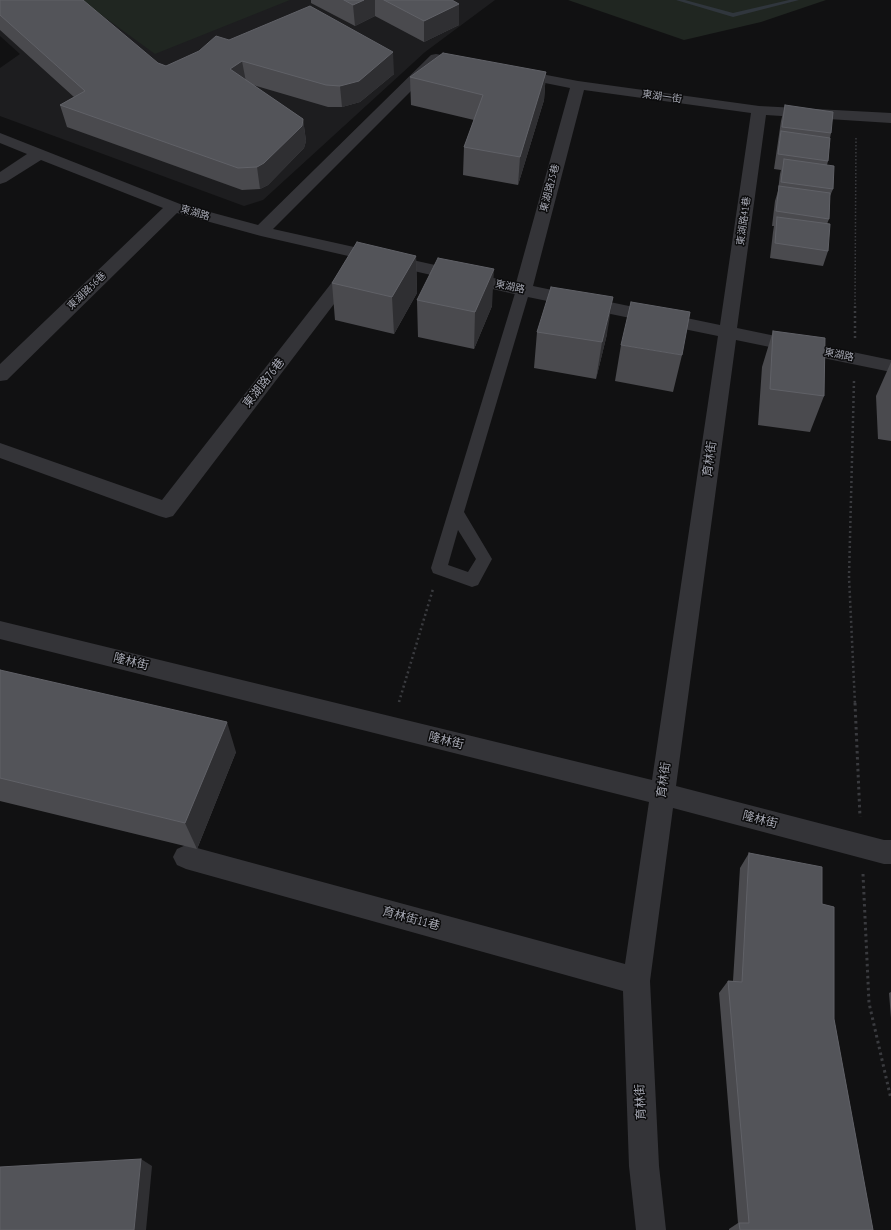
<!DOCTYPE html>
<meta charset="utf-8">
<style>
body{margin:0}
canvas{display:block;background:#111112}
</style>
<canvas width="891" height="1230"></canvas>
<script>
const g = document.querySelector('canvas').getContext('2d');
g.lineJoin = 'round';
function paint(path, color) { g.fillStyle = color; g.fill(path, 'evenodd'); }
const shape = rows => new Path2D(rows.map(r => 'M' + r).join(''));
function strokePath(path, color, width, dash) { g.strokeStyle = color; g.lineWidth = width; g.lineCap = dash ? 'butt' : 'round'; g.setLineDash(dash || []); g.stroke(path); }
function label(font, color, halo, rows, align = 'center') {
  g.font = font + ' "PT Sans Narrow","Noto Sans TC",sans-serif'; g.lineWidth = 3; g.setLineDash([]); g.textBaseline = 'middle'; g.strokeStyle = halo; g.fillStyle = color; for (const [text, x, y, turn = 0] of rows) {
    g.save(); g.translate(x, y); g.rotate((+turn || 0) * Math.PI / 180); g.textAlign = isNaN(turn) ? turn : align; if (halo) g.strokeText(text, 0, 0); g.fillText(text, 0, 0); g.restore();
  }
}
const built = shape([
 [0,0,495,0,425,52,263,200,244,206,0,116,0,68,20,54,0,36]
]);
const green = shape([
 [81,0,290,0,155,54],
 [568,0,826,0,761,22,684,40]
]);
const stream = shape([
 [676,0,685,0,733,13,789,0,799,0,733,17,676,0]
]);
const pathFar2 = shape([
 [855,304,856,137]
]);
const pathFar1 = shape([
 [855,338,855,303],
 [854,381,849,577,855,704],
 [399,702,433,589]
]);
const path = shape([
 [855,703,860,817],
 [863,874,869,1003,891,1099]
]);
const lane = shape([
 [523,286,528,287,530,290,464,512,492,559,478,585,472,587,433,573,431,568,516,290,518,287,523,286],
 [458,530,476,559,468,572,448,565,458,530]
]);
const street = shape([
 [436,54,471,60,473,63,471,66,466,67,439,63,273,229,516,283,570,88,510,76,508,73,510,70,515,69,578,81,759,106,891,113,891,123,766,115,737,328,891,360,891,372,736,340,676,786,884,840,891,840,891,864,884,864,673,808,650,981,659,1166,666,1230,636,1230,629,1166,623,991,186,869,177,865,173,857,177,849,186,845,625,964,649,802,0,639,0,621,652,780,718,336,523,296,261,236,177,213,7,380,0,381,0,364,163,208,41,160,6,182,0,184,0,172,27,154,0,143,0,133,180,204,258,225,431,55,436,54],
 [584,90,751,113,720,325,533,286,584,90],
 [350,266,356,267,359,271,356,275,173,516,166,518,159,516,0,458,0,443,162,500,344,267,350,266]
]);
const wall = shape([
 [0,0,158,63,166,66,229,40,394,74,360,102,342,107,328,107,253,85,303,119,306,141,304,148,268,185,260,189,242,190,67,127,60,105,74,97,0,30],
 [311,0,452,0,459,25,424,42,375,16,355,26,311,3],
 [546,72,544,100,518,185,463,175,464,147,474,120,411,105,410,77],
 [785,105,831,133,830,138,828,161,827,165,833,189,830,196,829,219,827,224,828,251,823,266,770,258,773,232,774,226,772,226,775,201,778,191,780,174,781,170,774,169,781,121],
 [416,256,417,293,394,334,335,320,332,283],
 [417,300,492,306,474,349,418,337],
 [773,331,824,396,810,432,758,425,762,367],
 [537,332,607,334,596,379,534,368],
 [621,345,682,355,673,392,615,381],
 [891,362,891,441,878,439,876,396],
 [0,670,236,752,197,849,0,801],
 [749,853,822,904,834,1019,873,1230,729,1230,729,1229,738,1223,719,993,728,981,733,981,740,868],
 [891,992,891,1018,889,993]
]);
const shadedWall = shape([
 [364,0,375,0,375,16,355,26,353,5],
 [459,4,459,25,424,42,424,21],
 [393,52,394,74,360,102,342,107,340,86],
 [242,61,246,82,230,69],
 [546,72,544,100,518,185,520,157],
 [303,119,306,141,304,148,268,185,260,189,257,167],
 [416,256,417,293,394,334,392,297],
 [494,269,492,306,474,349,475,312],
 [613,297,607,334,596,379,602,342],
 [227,722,236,752,197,849,185,823],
 [141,1159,152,1166,146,1230,134,1230]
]);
const building = shape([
 [0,0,83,0,158,63,166,66,199,51,216,36,229,40,310,6,393,52,359,81,340,86,326,85,242,61,230,69,303,119,302,126,264,163,257,167,238,168,60,105,85,91,0,15,0,0],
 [344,0,364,0,353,5,344,0],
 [384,0,452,0,459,4,424,21,384,0],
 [443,53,546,72,520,157,464,147,483,95,410,77,443,53],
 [785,105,833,112,831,133,782,127,785,105],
 [781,131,830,138,828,161,778,154,781,131],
 [784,159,834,166,833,189,781,182,784,159],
 [779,186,830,193,829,219,776,211,779,186],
 [777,217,830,224,828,251,775,243,777,217],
 [357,242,416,256,392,297,332,283,357,242],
 [438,258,494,269,475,312,417,300,438,258],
 [551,287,613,297,602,342,537,332,551,287],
 [631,302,690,312,682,355,621,345,631,302],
 [773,331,825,338,824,396,770,389,773,331],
 [0,670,227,722,185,823,0,778,0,670],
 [749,853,822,867,822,904,834,907,834,1019,873,1230,740,1230,739,1223,749,1223,728,981,742,982,749,853],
 [141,1159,134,1230,0,1230,0,1167,141,1159]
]);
const farStreetnames = [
 ["東湖一街",662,97,8],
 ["東湖路25巷",550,188,-75],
 ["東湖路",195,213,16],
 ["東湖路41巷",744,221,-82],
 ["東湖路",510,287,12],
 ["東湖路56巷",87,291,-44],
 ["東湖路",839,355,12]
];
const streetNames = [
 ["東湖路76巷",264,383,-52],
 ["育林街",710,459,-82],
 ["隆林街",131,662,14],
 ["隆林街",446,741,14],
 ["育林街",664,780,-82],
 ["隆林街",760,820,15],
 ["育林街11巷",411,919,15],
 ["育林街",641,1102,-93]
];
paint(built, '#1d1d1f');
paint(green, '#202621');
paint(stream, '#30363d');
strokePath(pathFar2, '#3a3b3f', 1.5, [1.5, 2]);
strokePath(pathFar1, '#3a3b3f', 2.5, [2, 3]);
strokePath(path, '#3a3b3f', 3, [2.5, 3.5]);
paint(lane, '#343438');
paint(street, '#343438');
paint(wall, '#4a4a4e');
paint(shadedWall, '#2f2f32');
paint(building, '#535459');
strokePath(building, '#606167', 1);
label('10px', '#a4a6b1', '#0c0c0d', farStreetnames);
label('12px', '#a4a6b1', '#0c0c0d', streetNames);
</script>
